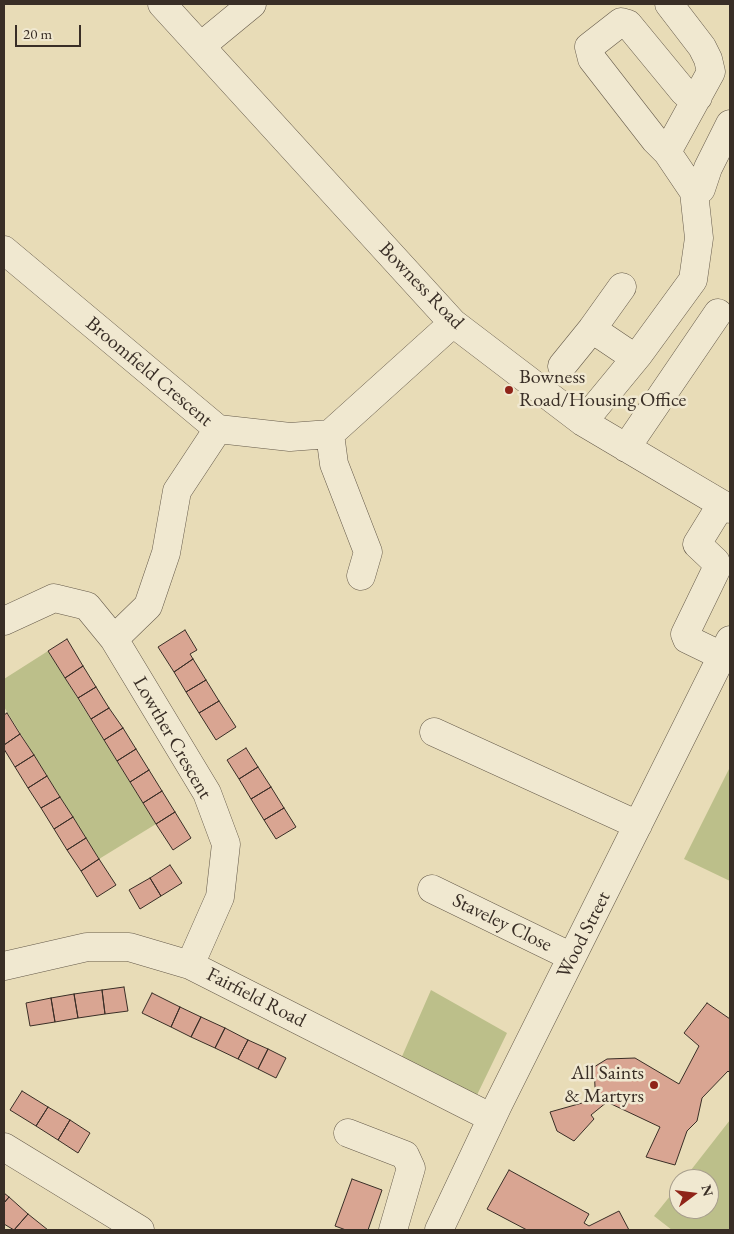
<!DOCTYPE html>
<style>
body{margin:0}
#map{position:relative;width:734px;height:1234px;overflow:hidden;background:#e8dcb7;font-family:"EB Garamond",serif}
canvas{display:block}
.frame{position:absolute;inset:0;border:5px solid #392e26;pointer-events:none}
.north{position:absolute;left:669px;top:1169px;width:50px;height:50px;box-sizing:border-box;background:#f0e8d0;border:1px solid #a79e8c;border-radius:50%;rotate:75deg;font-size:14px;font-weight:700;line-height:20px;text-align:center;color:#392e26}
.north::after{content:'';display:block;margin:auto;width:18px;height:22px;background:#8f2418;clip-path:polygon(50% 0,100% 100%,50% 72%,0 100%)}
.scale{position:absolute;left:15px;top:25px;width:66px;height:22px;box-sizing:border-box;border:2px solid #392e26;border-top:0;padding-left:6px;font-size:15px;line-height:18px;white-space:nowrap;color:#392e26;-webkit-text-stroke:4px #f0e8d0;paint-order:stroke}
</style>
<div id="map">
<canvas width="734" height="1234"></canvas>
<div class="frame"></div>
<div class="north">N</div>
<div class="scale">20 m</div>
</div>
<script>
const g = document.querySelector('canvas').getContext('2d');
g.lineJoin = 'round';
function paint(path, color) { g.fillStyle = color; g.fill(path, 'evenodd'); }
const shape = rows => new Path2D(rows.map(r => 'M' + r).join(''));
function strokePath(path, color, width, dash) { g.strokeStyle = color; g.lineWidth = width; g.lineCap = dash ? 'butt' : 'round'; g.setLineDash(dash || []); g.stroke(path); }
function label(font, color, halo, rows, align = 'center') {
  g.font = font + ' "EB Garamond",serif'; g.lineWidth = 5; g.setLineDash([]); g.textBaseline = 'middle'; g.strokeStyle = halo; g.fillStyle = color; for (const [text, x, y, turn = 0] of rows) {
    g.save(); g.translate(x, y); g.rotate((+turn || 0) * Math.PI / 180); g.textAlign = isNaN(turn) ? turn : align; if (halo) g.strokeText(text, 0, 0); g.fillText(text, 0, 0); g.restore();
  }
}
const green = shape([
 [48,651,156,824,99,859,4,707,4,679],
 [730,767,730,881,684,859],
 [431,990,507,1033,476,1097,400,1061],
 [730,1120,730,1230,672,1230,654,1216,679,1185,679,1209,709,1209,709,1179,684,1179]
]);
const building = shape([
 [185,630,197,650,190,654,193,659,174,672,158,647,185,630],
 [67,639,83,666,65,678,48,651,67,639],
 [193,659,206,680,186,692,174,672,193,659],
 [83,666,96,687,78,698,65,678,83,666],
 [206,680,219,701,199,713,186,692,206,680],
 [96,687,109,708,91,719,78,698,96,687],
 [219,701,236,727,216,740,199,713,219,701],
 [109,708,123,728,104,740,91,719,109,708],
 [7,713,20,734,4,745,4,715,7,713],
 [123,728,136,749,117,761,104,740,123,728],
 [20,734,34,755,15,767,4,749,4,745,20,734],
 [246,748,258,767,239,779,227,760,246,748],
 [136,749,149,770,130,782,117,761,136,749],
 [34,755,47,776,28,788,15,767,34,755],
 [258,767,271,787,251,799,239,779,258,767],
 [149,770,162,791,143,803,130,782,149,770],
 [47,776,60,797,41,808,28,788,47,776],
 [271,787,284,808,264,820,251,799,271,787],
 [162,791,175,812,156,824,143,803,162,791],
 [60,797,73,817,54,829,41,808,60,797],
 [284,808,296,827,276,839,264,820,284,808],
 [175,812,191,838,173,850,156,824,175,812],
 [73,817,86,838,67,850,54,829,73,817],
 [86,838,99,859,81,871,67,850,86,838],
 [99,859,116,885,97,897,81,871,99,859],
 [170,865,182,883,161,896,150,878,170,865],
 [150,878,161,896,140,909,129,890,150,878],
 [124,987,128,1011,105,1014,102,990,124,987],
 [102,990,105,1014,78,1018,74,994,102,990],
 [152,993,180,1007,171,1027,142,1013,152,993],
 [74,994,78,1018,55,1022,51,998,74,994],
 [51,998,55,1022,30,1026,26,1003,51,998],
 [707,1003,730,1019,730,1073,728,1071,702,1098,697,1121,687,1131,675,1165,646,1157,660,1127,607,1102,591,1115,594,1119,574,1141,557,1131,550,1112,582,1103,598,1092,595,1087,594,1067,607,1059,635,1058,679,1084,699,1046,684,1033,707,1003],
 [180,1007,201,1017,191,1037,171,1027,180,1007],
 [201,1017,225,1028,215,1048,191,1037,201,1017],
 [225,1028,248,1040,238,1059,215,1048,225,1028],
 [248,1040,268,1049,258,1069,238,1059,248,1040],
 [268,1049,286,1058,276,1078,258,1069,268,1049],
 [22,1091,48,1107,36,1126,10,1110,22,1091],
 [48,1107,70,1120,58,1140,36,1126,48,1107],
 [70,1120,90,1133,78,1153,58,1140,70,1120],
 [509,1170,589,1214,584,1223,589,1226,619,1211,629,1230,527,1230,487,1209,509,1170],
 [352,1179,382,1190,368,1230,346,1230,335,1226,352,1179],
 [4,1193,9,1197,4,1203,4,1193],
 [9,1197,28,1214,14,1230,4,1224,4,1203,9,1197],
 [28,1214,48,1230,14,1230,28,1214]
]);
const minor = shape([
 [162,4,453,323,583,422,730,509],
 [201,46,252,4],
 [667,152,655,140,592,59,589,47,621,22,628,24,684,92,698,97],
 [694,192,701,189,708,168,730,124],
 [4,250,218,429,290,437,330,434,453,323],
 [592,329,635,358],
 [562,366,592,329,622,287],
 [583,422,639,354,693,280,699,238,694,192,667,152,711,72,708,59,702,47,669,4],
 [330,434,334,464,368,552,361,576],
 [626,448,718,313],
 [721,505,697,544,716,562,717,568,685,634,687,639,722,656],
 [4,621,54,598,87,606,114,639,207,793,226,844,220,897,190,965],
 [114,639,148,606,166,553,177,491,218,429],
 [434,732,638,825],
 [432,889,572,957],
 [4,966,87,947,129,947,190,965,492,1118],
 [348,1133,405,1155,411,1168,393,1230],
 [4,1147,140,1230],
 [439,1230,498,1105,730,640]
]);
const markers = [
 [509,390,5,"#8f2418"],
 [654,1085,5,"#8f2418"]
];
const streetNames = [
 ["Bowness Road",421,286,46],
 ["Broomfield Crescent",149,372,40],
 ["Lowther Crescent",172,738,60],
 ["Staveley Close",502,923,26],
 ["Wood Street",584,935,-63],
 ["Fairfield Road",256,998,27]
];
const poiNames = [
 ["Bowness",519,378],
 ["Road/Housing Office",519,401],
 ["All Saints",644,1074,"right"],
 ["& Martyrs",644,1097,"right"]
];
paint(green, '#bcbf8a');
paint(building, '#d9a592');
strokePath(building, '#392e26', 1);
strokePath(minor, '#655a4a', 29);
strokePath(minor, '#f0e8d0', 28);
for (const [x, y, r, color] of markers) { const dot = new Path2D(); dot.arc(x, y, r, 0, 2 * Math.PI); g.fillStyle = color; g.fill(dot); strokePath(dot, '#f0e8d0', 2); }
label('20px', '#392e26', '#f0e8d0', streetNames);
label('20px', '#392e26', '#f0e8d0', poiNames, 'left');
</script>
